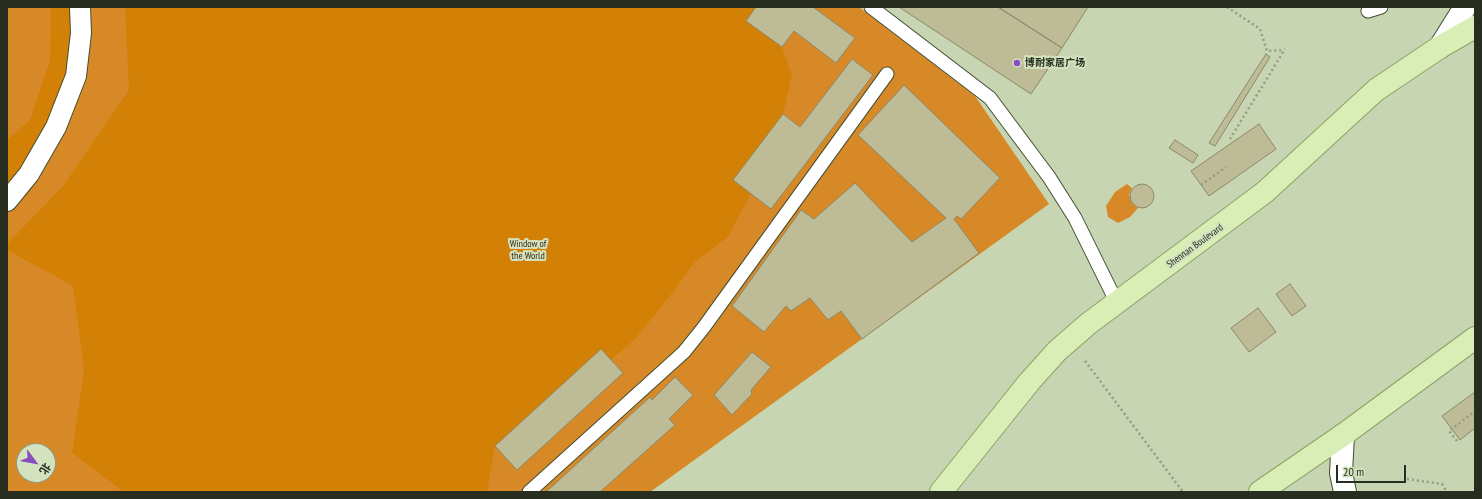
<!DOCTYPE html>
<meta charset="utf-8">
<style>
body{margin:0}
#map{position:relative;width:1482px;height:499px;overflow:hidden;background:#c7d5b2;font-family:"PT Sans Narrow","Noto Sans SC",sans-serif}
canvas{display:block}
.frame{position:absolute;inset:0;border:8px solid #272d1f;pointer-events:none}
.north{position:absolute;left:16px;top:443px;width:40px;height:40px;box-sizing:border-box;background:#d4e3bf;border:1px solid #8f9a7f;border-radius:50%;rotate:122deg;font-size:11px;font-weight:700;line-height:16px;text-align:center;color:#272d1f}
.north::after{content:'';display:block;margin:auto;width:14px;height:18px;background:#8a4bc1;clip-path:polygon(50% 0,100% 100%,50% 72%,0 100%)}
.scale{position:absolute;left:1336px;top:465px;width:70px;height:18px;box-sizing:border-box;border:2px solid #272d1f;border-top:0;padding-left:5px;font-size:12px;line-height:14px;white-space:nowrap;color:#272d1f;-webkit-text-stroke:3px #d4e3bf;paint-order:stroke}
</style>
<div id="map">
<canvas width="1482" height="499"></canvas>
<div class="frame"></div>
<div class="north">北</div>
<div class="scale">20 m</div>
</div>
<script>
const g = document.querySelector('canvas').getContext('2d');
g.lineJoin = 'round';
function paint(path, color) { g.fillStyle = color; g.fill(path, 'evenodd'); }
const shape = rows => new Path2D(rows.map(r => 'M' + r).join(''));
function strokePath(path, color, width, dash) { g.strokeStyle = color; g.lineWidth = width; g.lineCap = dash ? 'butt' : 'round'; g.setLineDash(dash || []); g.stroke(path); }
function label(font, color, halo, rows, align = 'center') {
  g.font = font + ' "PT Sans Narrow","Noto Sans SC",sans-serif'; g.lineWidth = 4; g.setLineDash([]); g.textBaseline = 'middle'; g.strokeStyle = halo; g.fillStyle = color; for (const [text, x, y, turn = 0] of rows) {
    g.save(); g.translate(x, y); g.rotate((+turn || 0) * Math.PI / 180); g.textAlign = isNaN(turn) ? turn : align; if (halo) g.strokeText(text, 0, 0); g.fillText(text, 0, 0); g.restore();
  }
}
const green = shape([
 [7,7,859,7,975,96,1049,204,650,492,7,492],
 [24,451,48,451,48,475,24,475],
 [1127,184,1132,188,1129,195,1132,203,1138,208,1130,217,1118,223,1108,217,1106,206,1115,192]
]);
const forest = shape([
 [51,7,76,7,78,33,53,125,7,196,7,140,30,120,50,60],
 [125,7,756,7,747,21,782,47,792,75,783,114,733,180,751,193,728,237,695,262,673,292,635,339,611,360,601,349,495,446,487,492,124,492,72,453,84,370,73,286,7,250,7,244,63,186,129,90]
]);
const building = shape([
 [756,7,813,7,855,38,836,63,794,31,782,47,746,21,756,7],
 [899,7,998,7,1062,48,1031,94,899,7],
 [998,7,1088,7,1062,48,998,7],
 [1266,54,1270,57,1215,146,1209,143,1266,54],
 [852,59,873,75,771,209,733,180,783,114,800,127,852,59],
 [904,85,1000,178,961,219,957,216,954,219,979,253,862,339,841,311,828,320,810,298,791,311,786,306,764,332,732,306,801,210,814,219,855,183,912,242,946,218,858,135,904,85],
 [1259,124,1276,149,1209,196,1191,171,1259,124],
 [1175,140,1198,155,1193,163,1169,148,1175,140],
 '1130 196a12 12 0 1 1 24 0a12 12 0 1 1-24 0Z',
 [1290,284,1306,306,1292,316,1276,294,1290,284],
 [1258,308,1276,332,1249,352,1231,328,1258,308],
 [601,349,623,373,517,470,495,446,601,349],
 [752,352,771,367,751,390,752,394,732,415,714,395,752,352],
 [675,377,693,395,669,419,675,425,600,492,546,492,650,397,652,400,675,377],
 [1475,392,1475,428,1460,440,1442,416,1475,392]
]);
const path = shape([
 [1227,7,1260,29,1267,51,1284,50],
 [1230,139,1285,49],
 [1201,185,1226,167],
 [1085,361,1183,492],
 [1457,441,1449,431,1474,412],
 [1407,479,1442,484,1447,492]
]);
const service = shape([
 [871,7,990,98,1049,177,1075,218,1117,303],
 [1368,11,1381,7],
 [529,492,684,352,704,327,887,74]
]);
const pedestrian = shape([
 [7,201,29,174,56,127,76,76,81,33,80,7]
]);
const minor = shape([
 [1343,435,1341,473,1345,492]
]);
const secondary = shape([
 [1440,47,1465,7]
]);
const primary = shape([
 [941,492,1030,381,1057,351,1088,324,1265,192,1376,90,1440,47,1475,27],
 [1260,492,1343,435,1475,338]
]);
const markers = [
 [1017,63,4,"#8a4bc1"]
];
const poiNames = [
 ["博耐家居广场",1025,63]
];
const parkNames = [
 ["Window of",528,244],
 ["the World",528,256]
];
const streetNames = [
 ["Shennan Boulevard",1195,246,-36]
];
paint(green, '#d88927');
paint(forest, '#d38106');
paint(building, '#bebc97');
strokePath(building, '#8b8966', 1);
strokePath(service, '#424e30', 15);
strokePath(pedestrian, '#424e30', 22);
strokePath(minor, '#424e30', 24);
strokePath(secondary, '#424e30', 24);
strokePath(primary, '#8aa363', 24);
strokePath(path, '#929d81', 2.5, [2, 3]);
strokePath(service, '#fff', 13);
strokePath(pedestrian, '#fff', 20);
strokePath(minor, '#fff', 22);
strokePath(secondary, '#fff', 22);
strokePath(primary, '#d9eeb7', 22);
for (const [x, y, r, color] of markers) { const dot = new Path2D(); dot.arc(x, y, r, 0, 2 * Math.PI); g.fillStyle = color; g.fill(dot); strokePath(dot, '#d4e3bf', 1.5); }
label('bold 10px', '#272d1f', '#d4e3bf', poiNames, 'left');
label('10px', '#372717', '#d4e3bf', parkNames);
label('10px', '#272d1f', '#d4e3bf', streetNames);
</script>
